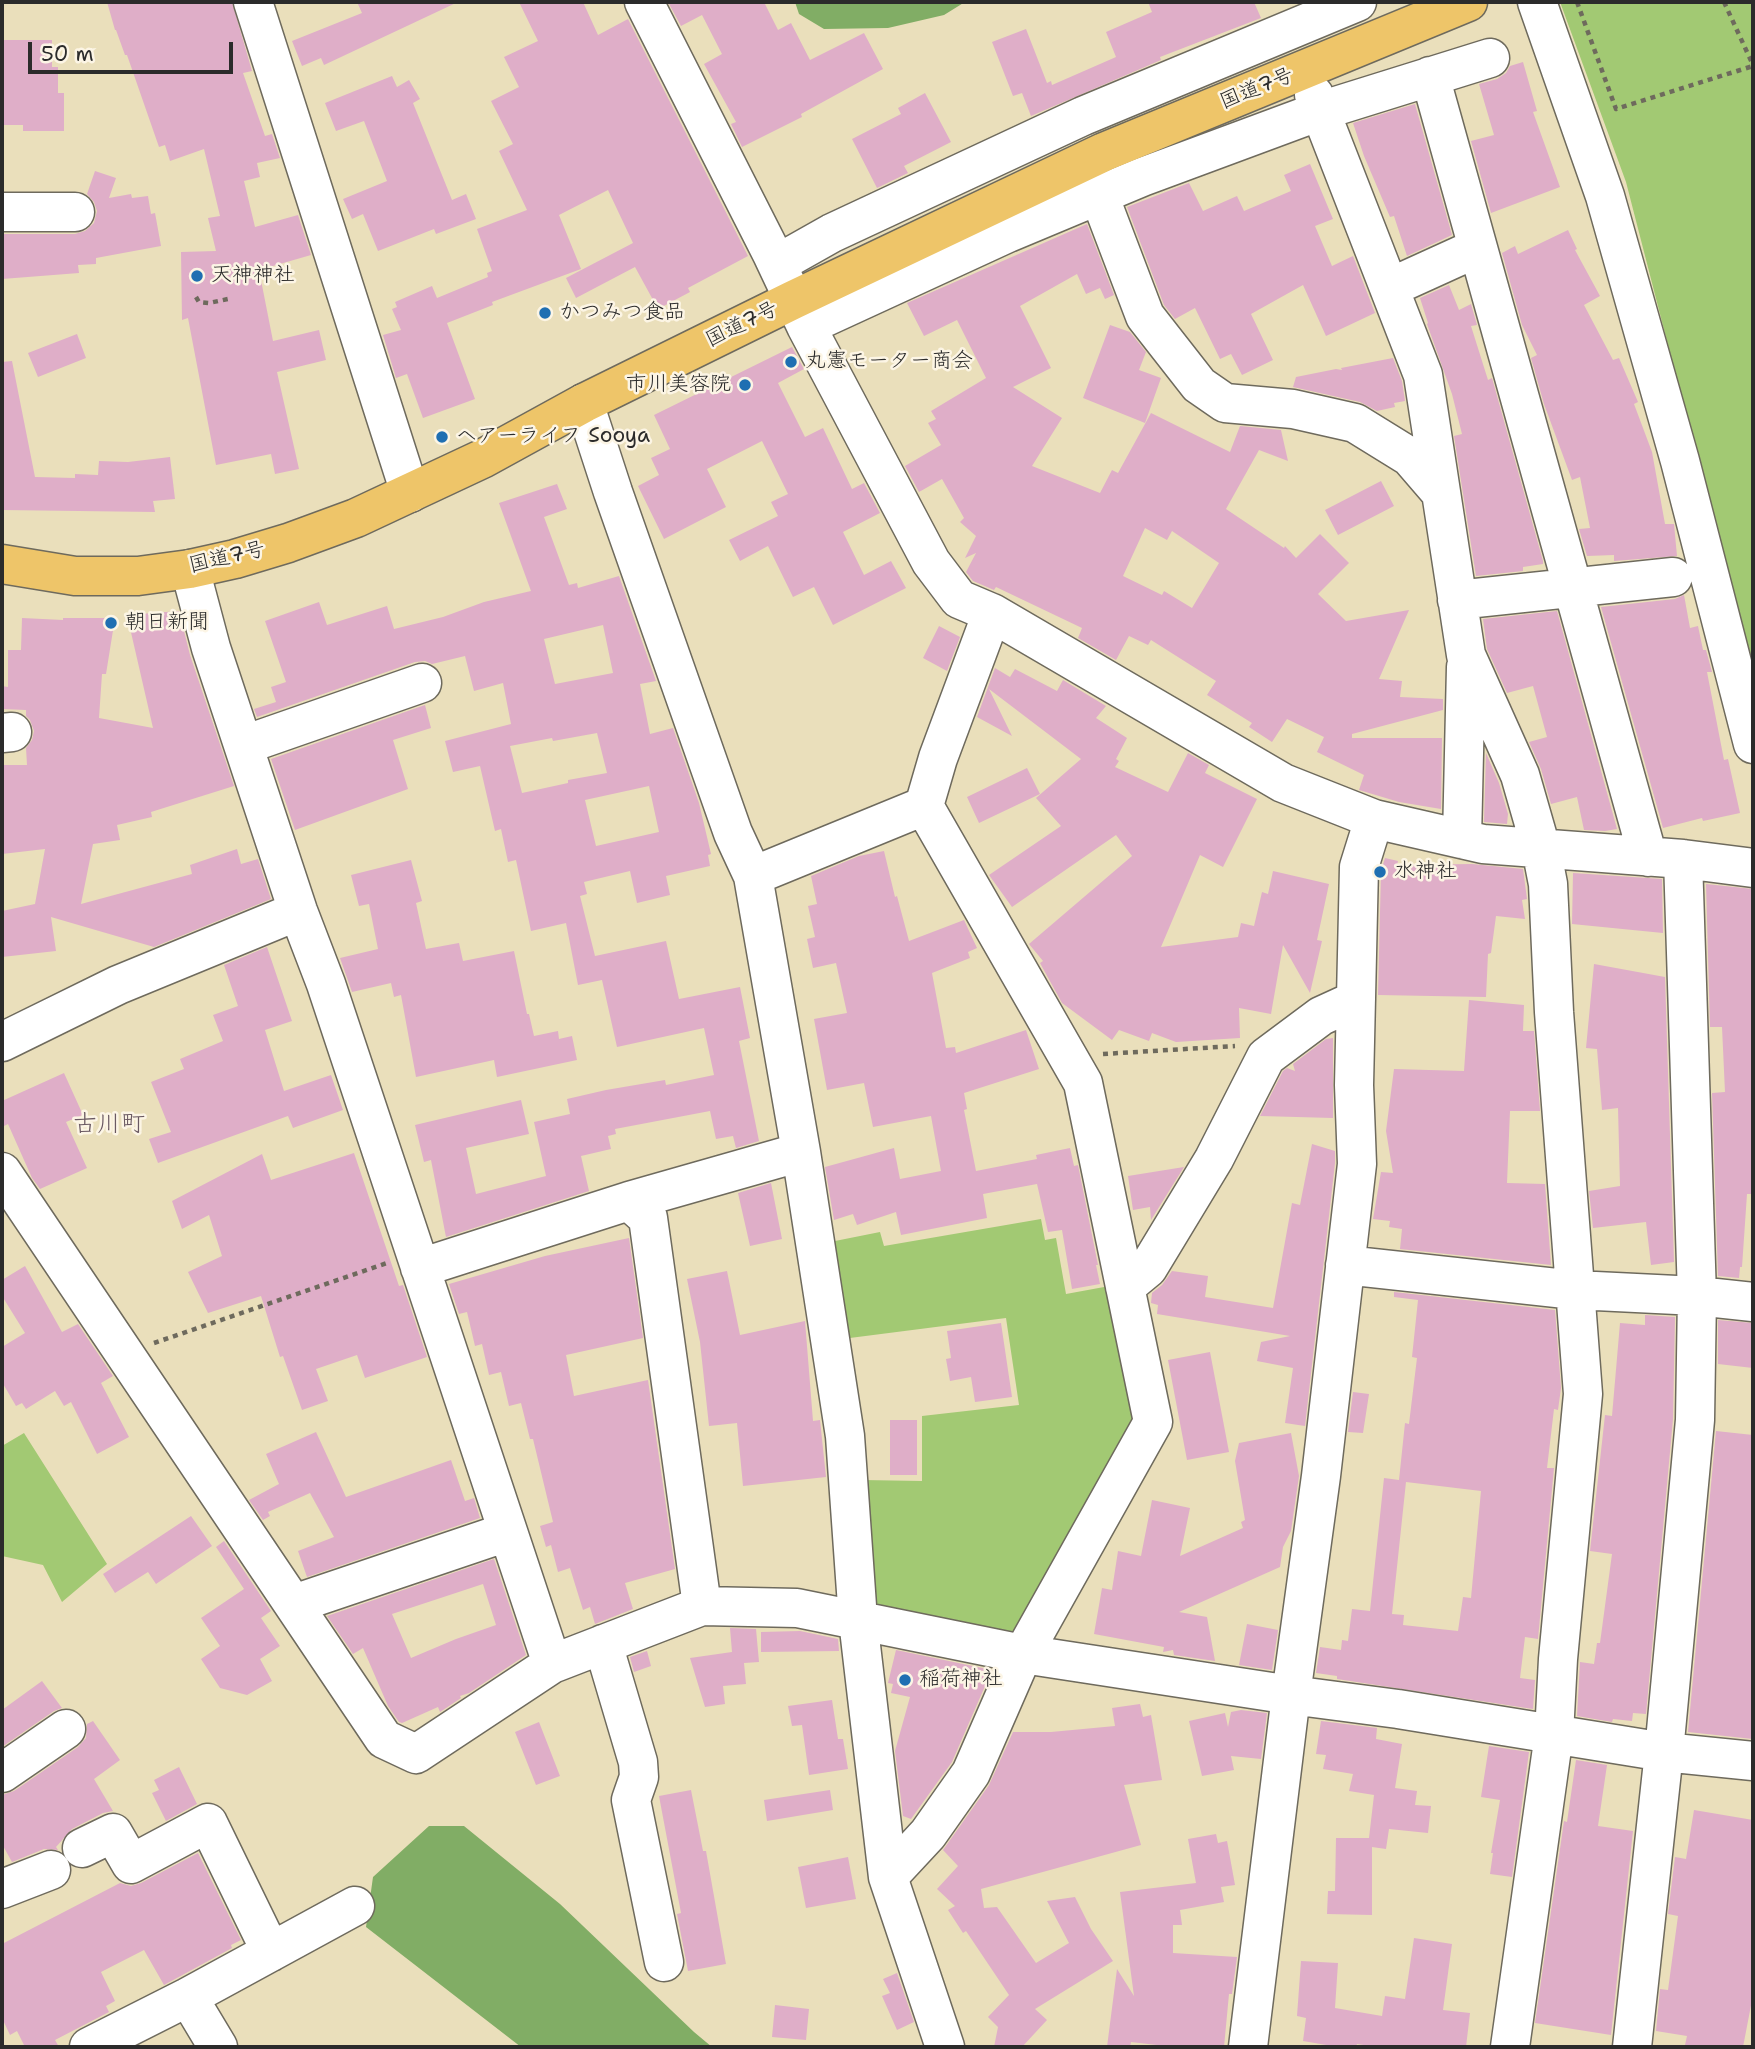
<!DOCTYPE html>
<meta charset="utf-8">
<style>
body{margin:0}
#map{position:relative;width:1755px;height:2049px;overflow:hidden;background:#eadfbb;font-family:"Shantell Sans",sans-serif}
canvas{display:block}
.frame{position:absolute;inset:0;border:4px solid #2b2b2b;pointer-events:none}
.scale{position:absolute;left:28px;top:42px;width:205px;height:32px;box-sizing:border-box;border:4px solid #2b2b2b;border-top:0;padding-left:9px;font-size:21px;line-height:24px;white-space:nowrap;color:#2b2b2b;-webkit-text-stroke:5px #fcf5e5;paint-order:stroke}
</style>
<div id="map">
<canvas width="1755" height="2049"></canvas>
<div class="frame"></div>
<div class="scale">50 m</div>
</div>
<script>
const g = document.querySelector('canvas').getContext('2d');
g.lineJoin = 'round';
function paint(path, color) { g.fillStyle = color; g.fill(path, 'evenodd'); }
const shape = rows => new Path2D(rows.map(r => 'M' + r).join(''));
function strokePath(path, color, width, dash) { g.strokeStyle = color; g.lineWidth = width; g.lineCap = dash ? 'butt' : 'round'; g.setLineDash(dash || []); g.stroke(path); }
function label(font, color, halo, rows, align = 'center') {
  g.font = font + ' "Shantell Sans","Klee One",sans-serif'; g.lineWidth = 5; g.setLineDash([]); g.textBaseline = 'middle'; g.strokeStyle = halo; g.fillStyle = color; for (const [text, x, y, turn = 0] of rows) {
    g.save(); g.translate(x, y); g.rotate((+turn || 0) * Math.PI / 180); g.textAlign = isNaN(turn) ? turn : align; if (halo) g.strokeText(text, 0, 0); g.fillText(text, 0, 0); g.restore();
  }
}
const green = shape([
 [1560,2,1752,2,1753,5,1753,675,1626,182],
 [1041,1219,1045,1240,1056,1238,1066,1294,1115,1285,1138,1414,1016,1642,874,1612,862,1480,922,1481,922,1416,1019,1405,1006,1318,842,1339,825,1243,880,1232,884,1246],
 [24,1433,107,1564,62,1602,43,1565,2,1556,2,1446]
]);
const forest = shape([
 [795,2,965,2,944,15,888,28,824,29,799,14],
 [429,1826,464,1826,560,1904,694,2032,712,2047,521,2047,366,1927,373,1877]
]);
const building = shape([
 [107,2,232,2,252,71,243,73,265,136,272,134,280,158,257,163,260,177,244,181,255,227,298,215,311,255,259,270,273,341,319,330,326,360,277,372,299,469,275,474,271,454,216,465,188,318,182,320,181,252,216,251,208,218,220,216,204,149,170,161,165,145,159,147,127,55,125,55,116,30,115,30],
 [357,2,458,2,324,65,321,58,302,66,292,41,362,13],
 [519,2,583,2,598,35,628,19,748,256,688,288,690,292,658,309,635,267,576,298,566,278,633,243,608,190,559,215,581,269,492,302,493,305,447,323,475,399,423,418,407,374,396,378,383,335,401,330,392,309,397,307,395,302,432,286,437,298,488,277,487,273,492,271,477,229,527,210,499,151,513,144,491,101,519,87,504,57,538,41],
 [668,2,764,2,778,30,791,23,810,60,864,33,883,69,801,114,802,117,742,147,731,124,736,122,704,64,722,54,702,15,681,26],
 [1148,2,1254,2,1261,18,1160,57,1161,60,1031,116,1022,93,1013,96,992,42,1026,29,1047,83,1051,81,1052,85,1116,57,1106,32,1152,12],
 [2,40,52,40,52,67,58,67,58,93,64,93,64,131,23,131,23,125,2,125],
 [1523,62,1537,111,1533,112,1560,187,1491,213,1471,141,1494,135,1479,84,1497,79,1506,73,1510,66],
 [392,76,397,87,409,80,420,99,413,103,452,200,466,194,476,219,436,234,434,229,378,251,363,214,352,219,343,199,387,181,364,121,336,131,325,103],
 [925,93,951,142,904,166,908,173,877,188,852,139,901,114,898,108],
 [1415,104,1452,235,1407,256,1394,216,1390,217,1364,156,1353,123],
 [1310,164,1333,219,1315,226,1332,266,1353,256,1375,313,1326,336,1303,285,1251,314,1273,360,1242,375,1231,354,1220,359,1195,308,1175,319,1164,305,1127,207,1189,183,1203,211,1237,196,1244,211,1291,191,1284,175],
 [95,171,116,178,109,198,131,194,132,198,148,196,151,214,155,213,161,246,96,258,96,264,78,265,79,273,2,279,2,234,75,234,85,231,94,223,97,211,94,202,87,194],
 [1087,224,1114,295,1105,299,1100,288,1086,294,1077,274,1020,306,1051,368,1013,387,1062,418,1032,466,1100,493,1112,470,1118,473,1151,413,1230,452,1240,426,1281,430,1288,461,1259,450,1226,509,1284,548,1285,546,1296,558,1320,534,1349,563,1318,594,1346,621,1409,610,1379,679,1402,681,1400,697,1443,699,1443,710,1352,734,1352,738,1442,738,1441,809,1399,802,1359,790,1364,775,1317,752,1324,737,1287,719,1272,742,1249,727,1252,723,1207,695,1216,681,1151,640,1148,645,1129,636,1116,660,1078,638,1082,628,996,587,994,590,973,581,966,572,976,553,965,558,976,536,960,522,964,518,942,479,919,492,905,466,941,445,928,423,936,419,931,411,986,378,957,320,924,336,907,303],
 [1145,528,1167,540,1172,531,1219,563,1192,608,1164,591,1162,595,1123,576],
 [1568,230,1577,249,1575,250,1600,296,1584,305,1613,360,1619,358,1638,402,1634,404,1652,452,1665,524,1674,524,1677,556,1614,561,1614,555,1587,556,1579,529,1590,528,1580,477,1572,480,1544,404,1531,358,1537,355,1522,325,1502,253,1515,246,1518,254],
 [1449,285,1459,310,1471,304,1477,325,1471,326,1488,380,1492,378,1543,561,1543,564,1523,567,1523,571,1476,576,1454,436,1462,434,1452,394,1427,324,1428,323,1420,298],
 [1110,325,1130,332,1146,352,1139,370,1161,378,1145,423,1083,398],
 [77,334,86,358,38,377,28,353],
 [792,347,804,369,778,383,805,437,823,428,852,489,864,483,880,513,843,532,864,575,891,561,906,588,833,625,814,587,793,597,768,546,740,561,729,540,778,516,771,502,788,494,762,441,707,469,726,507,664,539,638,486,659,475,651,458,670,449,654,415],
 [1393,358,1402,381,1405,401,1394,403,1395,407,1377,411,1360,402,1293,387,1296,377,1336,369,1342,370,1341,368],
 [12,361,35,477,75,478,75,474,98,475,99,461,128,462,170,457,175,499,153,501,155,512,2,510,2,362],
 [1381,481,1394,506,1338,535,1325,510],
 [557,484,567,509,544,517,569,585,577,583,578,588,619,576,656,681,640,684,650,734,673,728,699,803,711,854,708,855,710,866,666,876,670,895,637,903,630,871,584,882,587,894,580,896,595,956,666,941,679,999,740,987,750,1038,739,1041,759,1141,736,1148,733,1136,716,1139,710,1111,615,1129,616,1134,608,1136,611,1149,581,1156,589,1191,446,1237,431,1160,424,1162,415,1125,521,1100,529,1134,466,1148,476,1194,546,1176,534,1122,570,1114,567,1099,606,1090,665,1080,666,1085,714,1075,704,1028,617,1047,602,980,578,985,566,923,531,931,516,860,508,862,501,829,495,831,480,766,453,772,445,741,511,724,503,683,474,691,465,656,432,664,425,661,415,662,257,717,254,709,276,702,271,687,286,682,265,621,319,602,327,625,387,606,394,629,443,617,484,602,531,591,499,503],
 [603,625,613,673,555,684,544,639],
 [597,733,607,773,568,780,568,783,522,793,510,746,552,738,553,741],
 [649,786,659,832,596,846,585,800],
 [1684,595,1690,628,1698,626,1703,650,1706,650,1712,672,1707,672,1724,760,1728,759,1740,813,1703,821,1702,818,1663,828,1601,607,1675,599],
 [179,611,190,655,234,786,151,812,152,817,117,825,120,840,93,844,81,904,192,874,190,865,237,849,241,864,258,859,271,899,154,947,51,917,56,951,2,957,2,911,35,904,45,849,2,854,2,765,27,765,26,748,32,740,34,731,30,720,26,716,26,710,2,709,2,686,8,687,8,650,21,650,22,618,63,620,63,618,115,618,106,674,102,674,99,718,153,728,127,615],
 [1557,611,1617,829,1605,831,1584,830,1577,797,1551,804,1541,769,1529,742,1547,737,1533,686,1507,693,1487,649,1483,619],
 [939,626,960,637,947,671,923,658],
 [995,668,1010,677,1015,669,1057,691,1063,680,1106,706,1096,718,1127,738,1116,759,1119,761,1115,767,1168,792,1188,753,1209,765,1205,773,1257,799,1223,867,1200,855,1161,947,1238,937,1241,923,1254,926,1262,892,1268,894,1273,871,1329,884,1317,940,1322,941,1310,993,1283,945,1271,1014,1239,1008,1240,1038,1176,1042,1152,1033,1149,1041,1119,1030,1112,1040,1062,1003,1040,963,1043,961,1029,944,1132,856,1116,835,1012,907,989,875,1061,826,1036,798,1081,759,989,689,1012,736,977,717],
 [425,705,431,728,393,740,408,789,295,830,271,759],
 [1486,753,1499,783,1508,814,1507,824,1484,822],
 [1027,768,1040,794,979,823,967,797],
 [884,851,895,897,897,896,909,941,964,920,977,948,968,952,970,958,932,973,946,1048,955,1047,956,1053,1026,1030,1039,1069,964,1093,967,1109,964,1110,976,1171,1037,1159,1036,1155,1070,1148,1074,1166,1078,1165,1098,1265,1096,1265,1100,1284,1072,1289,1062,1230,1048,1232,1037,1184,983,1194,987,1218,901,1235,896,1212,857,1225,853,1214,834,1220,825,1167,894,1148,900,1179,941,1171,931,1116,873,1127,864,1083,827,1090,814,1019,847,1013,836,963,813,968,807,939,815,937,808,906,817,904,811,876,859,856],
 [1385,858,1398,861,1397,865,1472,864,1523,869,1527,899,1522,900,1525,919,1496,916,1491,953,1488,954,1486,997,1378,995,1381,871],
 [411,860,422,901,416,903,426,949,459,943,463,961,514,951,527,1014,529,1014,534,1036,558,1031,559,1039,572,1036,577,1060,497,1077,494,1060,416,1077,401,995,394,997,391,983,352,992,340,958,378,949,369,904,359,906,351,875],
 [1573,873,1662,879,1663,933,1572,924],
 [1706,884,1753,889,1753,1142,1751,1142,1751,1194,1747,1194,1742,1267,1740,1267,1739,1278,1718,1276,1712,1093,1725,1092,1722,1027,1710,1027],
 [267,947,292,1021,265,1030,284,1091,331,1075,343,1110,293,1128,288,1116,158,1163,149,1139,171,1132,151,1082,184,1069,180,1059,223,1041,213,1015,238,1006,224,965],
 [1594,964,1665,977,1674,1262,1651,1265,1646,1222,1593,1228,1589,1191,1620,1186,1618,1108,1602,1110,1597,1049,1586,1048],
 [1469,1000,1524,1005,1523,1031,1534,1031,1540,1111,1510,1111,1507,1183,1545,1184,1551,1265,1400,1249,1402,1229,1389,1227,1390,1221,1373,1219,1381,1172,1393,1173,1386,1131,1394,1069,1464,1071],
 [1333,1038,1333,1118,1260,1116,1283,1071,1287,1068,1295,1071,1293,1064,1326,1039],
 [64,1073,83,1115,66,1122,87,1168,40,1189,32,1178,8,1124,2,1127,2,1101],
 [1312,1144,1335,1151,1335,1163,1305,1426,1285,1423,1293,1368,1257,1361,1261,1342,1290,1336,1157,1314,1158,1305,1151,1303,1152,1293,1162,1285,1172,1271,1208,1276,1205,1297,1273,1308,1292,1203,1300,1205],
 [354,1153,399,1286,403,1285,427,1357,365,1378,357,1355,316,1369,328,1401,302,1410,283,1356,280,1357,261,1296,208,1313,188,1272,222,1256,209,1215,182,1229,172,1201,262,1154,271,1180],
 [1184,1167,1151,1220,1150,1207,1133,1210,1128,1176],
 [771,1183,782,1239,750,1246,738,1193],
 [629,1238,643,1338,566,1355,574,1396,648,1380,675,1569,625,1583,633,1609,595,1624,590,1607,583,1610,570,1568,558,1572,551,1545,546,1547,540,1526,553,1522,533,1439,530,1439,521,1403,509,1406,501,1372,489,1375,482,1344,475,1346,467,1312,459,1314,449,1284,545,1256],
 [25,1266,62,1332,78,1324,113,1376,101,1383,129,1437,97,1454,71,1402,64,1406,55,1391,26,1409,22,1403,16,1406,2,1382,2,1347,25,1333,2,1296,2,1280],
 [727,1271,740,1335,805,1321,813,1421,820,1420,826,1477,743,1486,737,1423,709,1426,700,1342,687,1279],
 [1394,1292,1555,1310,1561,1388,1558,1410,1554,1409,1547,1468,1554,1468,1538,1639,1525,1637,1520,1678,1535,1680,1533,1709,1337,1679,1337,1676,1316,1673,1320,1647,1341,1650,1342,1640,1348,1641,1352,1609,1370,1611,1384,1478,1399,1480,1405,1423,1409,1424,1417,1358,1412,1357,1418,1300,1394,1297],
 [1406,1482,1481,1491,1471,1598,1463,1597,1458,1631,1403,1625,1404,1615,1392,1614],
 [1645,1315,1675,1317,1673,1419,1646,1714,1633,1713,1632,1721,1613,1719,1612,1722,1577,1716,1580,1662,1594,1664,1597,1643,1600,1643,1612,1554,1590,1551,1605,1415,1612,1416,1620,1323,1645,1325],
 [1718,1320,1753,1323,1753,1368,1718,1364],
 [1001,1323,1012,1397,975,1402,971,1377,950,1381,946,1359,951,1358,947,1331],
 [1210,1352,1229,1452,1187,1460,1168,1360],
 [1353,1392,1369,1394,1363,1433,1348,1432],
 [890,1420,917,1420,917,1475,890,1475],
 [1716,1431,1753,1435,1753,1739,1688,1732],
 [316,1432,346,1497,451,1460,465,1501,474,1498,480,1518,307,1577,298,1551,334,1537,310,1493,268,1512,270,1516,263,1520,249,1500,279,1484,266,1454],
 [1291,1433,1299,1476,1291,1531,1283,1547,1280,1567,1179,1612,1207,1617,1215,1661,1174,1655,1173,1650,1163,1652,1164,1647,1094,1634,1102,1588,1112,1590,1118,1551,1141,1556,1152,1500,1190,1508,1180,1556,1243,1528,1241,1522,1245,1520,1235,1461,1239,1443],
 [191,1516,212,1546,156,1584,148,1572,115,1593,103,1574],
 [224,1541,271,1611,261,1618,280,1646,260,1659,272,1681,247,1695,220,1688,201,1659,220,1646,201,1618,244,1589,216,1547],
 [494,1559,526,1655,469,1693,460,1696,461,1698,440,1712,438,1707,402,1723,399,1722,388,1706,363,1648,353,1654,327,1616],
 [483,1584,496,1625,456,1639,411,1658,392,1614],
 [1247,1624,1278,1630,1272,1670,1239,1665],
 [730,1628,756,1629,759,1662,744,1663,746,1684,723,1686,725,1704,705,1707,690,1658,732,1652],
 [800,1631,838,1639,839,1651,761,1652,761,1632],
 [896,1650,992,1670,952,1762,911,1819,903,1816,895,1751,910,1697,891,1693,893,1684,888,1683],
 [647,1651,651,1666,634,1672,630,1657],
 [42,1681,62,1708,54,1711,2,1747,2,1710],
 [832,1700,838,1739,843,1739,848,1769,809,1775,802,1725,792,1726,788,1706],
 [1140,1704,1143,1717,1151,1715,1162,1780,1124,1785,1141,1845,981,1889,984,1908,997,1907,1036,1963,1069,1943,1047,1901,1075,1897,1091,1929,1113,1961,1035,2009,1047,2020,1022,2047,994,2047,998,2027,988,2017,1009,1995,966,1931,963,1933,948,1910,955,1906,937,1889,958,1866,943,1850,989,1785,1013,1732,1051,1732,1115,1726,1112,1708],
 [1241,1710,1267,1713,1261,1759,1231,1756,1234,1770,1202,1776,1189,1721,1225,1713,1228,1727,1231,1712],
 [93,1721,120,1760,94,1779,113,1811,103,1813,72,1829,56,1847,58,1850,44,1849,12,1862,2,1844,2,1795,14,1791,78,1747,86,1738,87,1724],
 [1321,1721,1377,1728,1376,1739,1402,1744,1395,1788,1417,1791,1415,1805,1431,1806,1428,1833,1389,1829,1386,1849,1372,1847,1372,1915,1327,1914,1328,1891,1335,1891,1336,1838,1369,1838,1374,1795,1349,1791,1353,1774,1323,1769,1326,1755,1316,1754],
 [539,1722,560,1776,536,1785,515,1732],
 [1489,1746,1529,1752,1512,1877,1490,1874,1493,1853,1491,1853,1500,1800,1481,1797],
 [1576,1760,1607,1765,1598,1826,1633,1831,1611,2035,1535,2023,1564,1821,1567,1822],
 [179,1767,197,1804,166,1821,152,1793,159,1790,154,1780],
 [691,1790,703,1851,706,1851,726,1964,688,1971,677,1914,681,1913,659,1796],
 [830,1790,833,1810,767,1821,764,1800],
 [1694,1810,1753,1820,1753,1995,1743,2047,1699,2047,1685,2045,1687,2036,1656,2031,1660,1989,1668,1990,1678,1916,1668,1914,1675,1857,1686,1859],
 [1216,1834,1218,1843,1227,1841,1235,1885,1221,1887,1224,1902,1180,1910,1182,1925,1173,1925,1173,1953,1237,1957,1232,1994,1229,1994,1224,2047,1174,2047,1131,2042,1130,2047,1107,2047,1117,1969,1134,1996,1120,1892,1196,1883,1188,1839],
 [198,1853,241,1940,231,1945,232,1948,164,1985,144,1950,101,1972,115,2001,106,2006,109,2012,55,2040,59,2047,25,2047,17,2031,10,2035,2,2018,2,1944,120,1883,131,1886,141,1883],
 [848,1857,856,1899,806,1908,798,1867],
 [1414,1938,1452,1944,1443,2010,1470,2013,1466,2047,1377,2047,1357,2044,1356,2047,1338,2047,1303,2041,1306,2018,1297,2016,1301,1961,1338,1963,1335,2008,1382,2016,1385,1996,1405,1999],
 [897,1973,914,2022,897,2030,882,1996,890,1993,883,1979],
 [775,2005,809,2009,806,2040,772,2037]
]);
const path = shape([
 [1577,2,1616,109,1753,66],
 [1724,2,1753,65],
 [196,297,199,302,209,303,228,299],
 [1103,1054,1235,1046],
 [154,1343,387,1263]
]);
const minor = shape([
 [253,2,410,493],
 [644,2,772,254,806,326,931,562,959,599,992,613,1283,783,1374,819,1483,844,1683,859,1753,868],
 [1537,2,1605,196,1680,461,1753,744],
 [1430,76,1648,857],
 [1314,95,1423,375,1466,655,1520,775,1541,848,1548,884,1554,1012,1583,1394,1558,1659,1554,1734,1510,2047],
 [1099,195,1145,316,1199,385,1225,403,1293,409,1355,423,1410,457,1441,493],
 [2,212,75,212],
 [777,264,832,233,1083,116,1357,2],
 [1389,288,1477,248],
 [806,326,1008,233,1142,177,1320,111,1490,58],
 [584,403,613,492,733,833,753,876,801,1152,845,1436,858,1620,888,1877,945,2047],
 [190,569,211,648,298,911,326,984,552,1664],
 [1457,600,1673,577],
 [2,733,12,732],
 [244,745,422,683],
 [924,806,938,758,992,613],
 [1462,839,1466,667],
 [753,876,924,806,1083,1083,1153,1422,1023,1654,971,1773,928,1834,888,1877],
 [2,1042,118,985,298,911],
 [2,1172,384,1739,416,1754,552,1664,702,1606,797,1608,1023,1654,1291,1695,1398,1709,1664,1752,1753,1761],
 [629,1201,801,1152],
 [1345,1265,1575,1290,1697,1296,1753,1302],
 [420,1268,629,1201,648,1218,702,1606],
 [1125,1287,1148,1268,1214,1159,1266,1057,1321,1016,1356,1000],
 [294,1604,507,1532],
 [603,1644,638,1762,639,1777,631,1800,664,1962],
 [2,1773,66,1729],
 [82,1848,113,1833,131,1864,208,1823,271,1952],
 [2,1889,51,1870],
 [188,1997,218,2047],
 [89,2047,188,1997,355,1906],
 [1248,2047,1291,1695,1321,1476,1357,1164,1354,1085,1359,867,1374,819],
 [1632,2047,1664,1752,1695,1420,1697,1296,1683,859]
]);
const highway = shape([
 [2,564,75,576,138,576,190,569,235,559,288,543,356,518,482,459,584,403,793,300,1104,152,1468,2]
]);
const markers = [
 [197,276,7,"#1f6fb2"],
 [545,313,7,"#1f6fb2"],
 [791,362,7,"#1f6fb2"],
 [745,385,7,"#1f6fb2"],
 [442,437,7,"#1f6fb2"],
 [111,623,7,"#1f6fb2"],
 [1380,872,7,"#1f6fb2"],
 [905,1680,7,"#1f6fb2"]
];
const streetNames = [
 ["国道7号",1257,89,-22],
 ["国道7号",742,325,-26],
 ["国道7号",227,558,-13]
];
const poiNames = [
 ["天神神社",211,276],
 ["かつみつ食品",559,313],
 ["丸憲モーター商会",805,362],
 ["市川美容院",731,385,"right"],
 ["ヘアーライフ Sooya",456,437],
 ["朝日新聞",125,623],
 ["水神社",1394,872],
 ["稲荷神社",919,1680]
];
const quarterNames = [
 ["古川町",109,1125]
];
paint(green, '#a2c973');
paint(forest, '#81ad65');
paint(building, '#dfaec8');
strokePath(minor, '#6e6a5d', 41);
strokePath(highway, '#6e6a5d', 41);
strokePath(path, '#6e6a5d', 4.5, [5, 5]);
strokePath(minor, '#fff', 38);
strokePath(highway, '#eec569', 38);
for (const [x, y, r, color] of markers) { const dot = new Path2D(); dot.arc(x, y, r, 0, 2 * Math.PI); g.fillStyle = color; g.fill(dot); strokePath(dot, '#fcf5e5', 2.5); }
label('21px', '#2b2b2b', '#fcf5e5', streetNames);
label('21px', '#2b2b2b', '#fcf5e5', poiNames, 'left');
label('24px', '#6a5962', '#fcf5e5', quarterNames);
</script>
